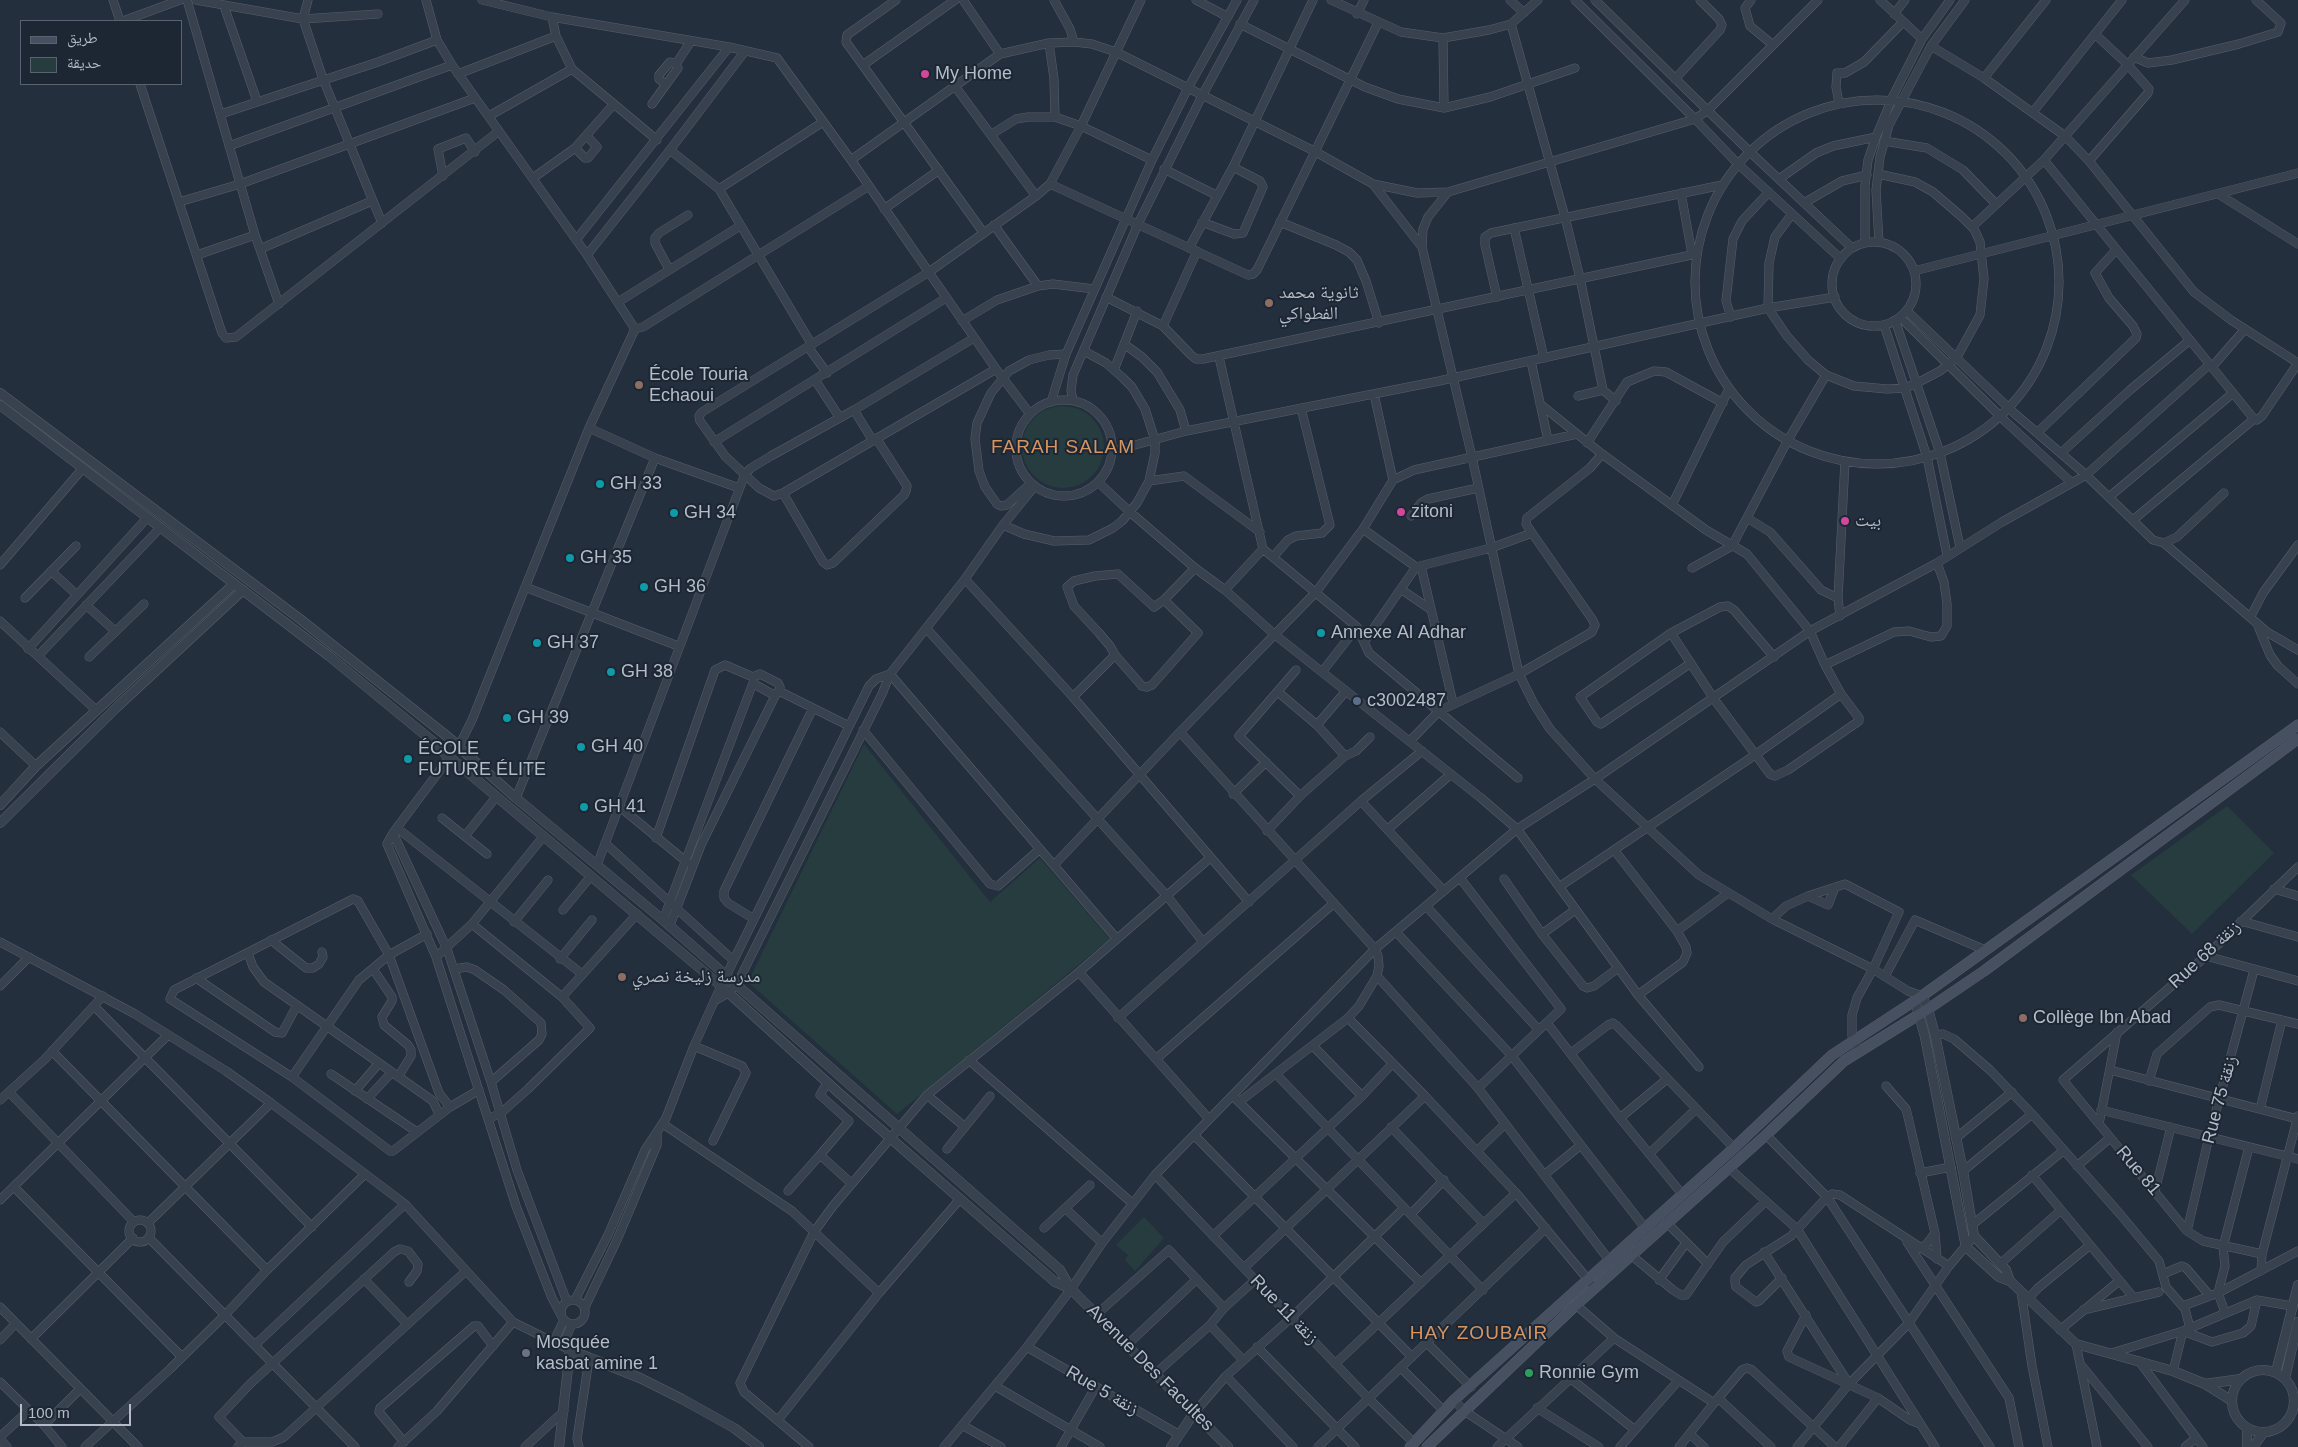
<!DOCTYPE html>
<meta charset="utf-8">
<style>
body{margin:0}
#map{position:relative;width:2298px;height:1447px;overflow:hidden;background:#242f3e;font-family:Arial,"Noto Naskh Arabic",sans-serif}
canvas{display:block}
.legend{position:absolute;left:20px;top:20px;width:162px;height:65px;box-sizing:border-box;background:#1d2633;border:1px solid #59626f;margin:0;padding:6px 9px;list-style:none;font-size:15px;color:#b4bcc9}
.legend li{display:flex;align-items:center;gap:10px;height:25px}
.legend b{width:25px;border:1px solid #59626f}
.scale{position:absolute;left:20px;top:1404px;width:111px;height:22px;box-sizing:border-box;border:2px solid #b4bcc9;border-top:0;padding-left:6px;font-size:15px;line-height:18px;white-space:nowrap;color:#b4bcc9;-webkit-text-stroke:4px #1d2633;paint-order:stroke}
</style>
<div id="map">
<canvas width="2298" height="1447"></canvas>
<ul class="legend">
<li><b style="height:6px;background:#465061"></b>طريق</li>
<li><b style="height:14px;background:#263c3f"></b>حديقة</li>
</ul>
<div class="scale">100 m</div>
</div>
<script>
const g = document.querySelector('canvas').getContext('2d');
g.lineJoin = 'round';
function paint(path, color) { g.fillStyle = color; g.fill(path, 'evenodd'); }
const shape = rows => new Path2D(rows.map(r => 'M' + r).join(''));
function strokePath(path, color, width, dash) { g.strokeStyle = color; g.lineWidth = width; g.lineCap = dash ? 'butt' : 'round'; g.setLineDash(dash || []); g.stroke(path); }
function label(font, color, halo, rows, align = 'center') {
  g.font = font + ' Arial,"Noto Naskh Arabic",sans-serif'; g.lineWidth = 4; g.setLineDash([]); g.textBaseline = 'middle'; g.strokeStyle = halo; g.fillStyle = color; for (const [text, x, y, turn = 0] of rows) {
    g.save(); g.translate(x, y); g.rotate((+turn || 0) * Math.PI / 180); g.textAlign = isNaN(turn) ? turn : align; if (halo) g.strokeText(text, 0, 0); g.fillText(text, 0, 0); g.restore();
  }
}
const green = shape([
 '1022 447a41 41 0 1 1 82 0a41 41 0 1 1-82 0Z',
 [864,744,990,902,1040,858,1110,939,897,1114,748,982],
 [2227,806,2274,853,2192,934,2131,875],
 [1144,1217,1164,1238,1135,1271,1125,1260,1128,1255,1116,1245]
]);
const minor = shape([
 [113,0,120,21],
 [187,0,255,235,279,304],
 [196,0,303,19,378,14],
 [308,0,303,19,323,79,382,223],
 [426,0,437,40,452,65,587,255,635,329],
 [482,0,552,17,729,47,777,58,851,160,996,369,1030,414],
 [896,0,847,35,846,42,983,232],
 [963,0,1000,54],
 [1054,0,1070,29,1074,42],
 [1196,0,1228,17],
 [1331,0,1401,32,1443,38,1489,30,1511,24,1538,0],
 [1510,0,1524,13],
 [1575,0,1695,119,1737,163,1841,259],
 [1595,0,1749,151,1852,248],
 [1751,0,1745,8,1750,26,1773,45],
 [1880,0,1922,39],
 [224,6,257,101],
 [1357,14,1364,0],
 [1894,14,1905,0],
 [552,17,556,36,572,69,657,140],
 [123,21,180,0],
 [1240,24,1365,87,1398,99,1444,108,1490,97,1575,68],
 [1511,24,1565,217,1580,278,1603,390],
 [1443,38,1444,108],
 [1049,43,1054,79,1055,117],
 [1931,46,1984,78,2065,136,2089,161,2194,292,2231,320,2298,363],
 [2134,57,2148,63,2172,60,2239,44,2278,32,2281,23,2256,0],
 [863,65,955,0],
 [458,74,556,36],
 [1984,78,2046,0],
 [1675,79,1720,30,1722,25,1719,19,1700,0],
 [140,84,222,333,226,338,236,337,499,131],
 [665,84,659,79,659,75,670,62,676,64],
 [954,85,1036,196],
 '1695 282a182 182 0 1 1 364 0a182 182 0 1 1-364 0Z',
 [1839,103,1836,87,1837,73,1845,73,1864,62,1903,22],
 [652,104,678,68,676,64,691,41],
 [2033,112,2122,0],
 [221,114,378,62,437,40],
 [489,116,572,69],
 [992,134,1016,119,1028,117,1055,117,1081,126,1152,160],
 [1884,141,1927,148,1963,170,1996,204],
 [229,146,452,65],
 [575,148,585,158,588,158,597,147,587,136],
 [670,150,719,189,812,345],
 [851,160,1000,54,1049,43,1074,42,1092,44,1116,52,1314,151,1373,184,1422,247],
 [2044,160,2254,419,2257,420,2262,416,2298,363],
 [2089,161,2148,93,2149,89,2128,65,2095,34],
 [1164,169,1216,195],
 [443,176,438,149,466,138,475,152],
 [533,178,575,148,613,105],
 [1779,179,1816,153,1833,146,1876,137],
 [1050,184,1248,275,1253,274,1257,270,1378,23],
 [1373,184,1417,193,1448,192,1695,119,1708,110,1818,0],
 [719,189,823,122],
 [1448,192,1428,217,1423,229,1422,247,1472,457,1519,674,1534,704,1550,729,1595,779,1699,875,1772,919,1873,969,1908,991,1922,996],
 [1681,193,1692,254],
 [2220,195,2298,244],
 [179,202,240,184,475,98],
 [1804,203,1842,181,1867,175],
 [884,209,939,170],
 [1792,214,1775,237,1769,263,1768,308,1787,336,1808,360,1826,375,1854,386,1887,389,1905,388,1917,383,1940,371,1957,357,1980,315,1984,279,1980,242,1974,229,1962,217,1933,192,1915,182,1878,174],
 [1202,222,1234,234,1243,233,1263,187,1260,181,1233,167],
 [1280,222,1336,245,1349,252,1357,260,1366,281,1379,323],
 [994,225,1038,286],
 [1972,227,2044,160,2185,0],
 [1514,228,1544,358],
 [576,240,729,47],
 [1879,242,1876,190,1880,157,1889,125,1931,46,1965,0],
 '1832 284a42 42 0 1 1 84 0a42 42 0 1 1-84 0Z',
 [1865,243,1865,185,1868,160,1876,137,1893,96,1922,39,1950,0],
 [1189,248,1233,167,1313,0],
 [260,249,372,201],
 [197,255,255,235],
 [587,255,670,150,745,51],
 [669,269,655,243,655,238,659,233,688,215],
 [1914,271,2298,173],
 [1106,297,1163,326,1191,355,1196,359,1203,359,1696,254],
 [1497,297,1485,245,1485,237,1491,233,1722,185],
 [618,302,740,226],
 [1907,311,2014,413,2086,475,2153,540,2164,543,2177,537,2224,493],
 [1731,317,1726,301,1733,239,1742,221,1769,192],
 [1900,317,2005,421,2072,483],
 [1895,320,1940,453,1960,547],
 [962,321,997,300,1038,286,1053,284,1094,289],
 [1884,325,1927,457,1947,555],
 [1163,326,1197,251],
 [1124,344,1142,357,1157,372,1180,410,1186,431],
 [808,347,827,373],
 [1219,357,1263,549,1357,627,1369,653,1518,778],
 [1531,361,1548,440],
 [2212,367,2245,329],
 [996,369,783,493,774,496,759,488,725,456,700,421,699,416,702,412,929,272,1036,196,1050,184,1081,126,1141,0],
 [1114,370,1137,311],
 [815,380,840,418],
 [1374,394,1393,480],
 [1578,396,1603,390,1616,401],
 [1073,400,1071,391,1073,375,1138,224,1202,96,1254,0],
 '1016 448a48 48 0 1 1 96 0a48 48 0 1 1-96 0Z',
 [1051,402,1066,354,1152,160,1188,88,1237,0],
 [1540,404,1602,454,1706,530,1747,554,1810,631,1825,665,1841,694,1859,718,1859,721,1788,770,1775,776,1770,774,1714,699,1671,633],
 [854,410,873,441],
 [589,428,655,458,739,488],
 [2037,433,2136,338,2137,334,2133,326,2109,298,2095,273,2116,250],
 [714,442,946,298],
 [1587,443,1627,382,1654,371,1666,372,1723,403],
 [1113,451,1186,431,1439,381,1768,308,1835,297],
 [2061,453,2130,390,2190,340],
 [1149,481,1184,476,1260,532],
 [1098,482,1130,512,1195,568,1225,590,1274,634,1481,798,1517,829,1638,995,1683,962,1687,953,1686,947,1677,931,1615,851],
 [1031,483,1007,505,1001,506,997,504,985,487,979,471,975,439,977,423,991,393,1009,371,1029,360,1049,355,1066,354],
 [783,493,823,562,827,565,833,563,904,495,906,491,907,486,876,438],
 [2109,497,2233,393],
 [1672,505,1729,389],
 [1411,516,1421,503,1428,499,1478,488],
 [1747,518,1770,532,1821,590,1838,598],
 [2133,520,2254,419],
 [1003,525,1024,534,1054,541,1089,540,1113,528,1122,521,1137,503,1149,481,1155,453,1155,440,1145,409,1132,387,1123,378,1106,363,1084,351],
 [1363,529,1416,567],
 [2164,543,2267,632,2298,650],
 [1274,556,1288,540,1296,536,1322,533,1330,525,1301,408],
 [1937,563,2002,522,2086,475,2210,364],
 [0,565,83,468],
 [1421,566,1453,703],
 [1692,568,1732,546,1788,440,1826,375],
 [51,571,77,595],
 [965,579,1073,697,1249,902],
 [525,587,678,646],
 [1225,590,1263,549],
 [1402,590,1430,609],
 [25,598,76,546],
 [1164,600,1198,633,1152,685,1147,687,1142,686,1115,655,1110,646,1099,633,1074,606,1067,587,1074,581,1095,576,1118,574,1154,607,1164,600,1195,568],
 [86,605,115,631],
 [1840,616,1838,598,1845,461],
 [2251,616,2263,593,2298,545],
 [0,621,96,710],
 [2258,626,2270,655,2278,666,2298,684],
 [926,628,1167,896,1203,942],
 [1364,642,1416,567,1491,548,1532,533,1526,524,1527,518,1590,468,1602,454],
 [28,649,147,518],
 [38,656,160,528],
 [89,657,144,604],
 [1691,663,1601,724,1597,722,1580,697,1671,633,1720,607,1728,606,1734,610,1774,657],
 [1296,670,1239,736,1300,796],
 [1322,672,1357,627],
 [760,674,778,683,780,687,778,693,772,694,754,684,753,677,760,674],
 [890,674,1117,939],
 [779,691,849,726],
 [1278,692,1317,725,1345,756],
 [1073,697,1115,655],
 [1317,725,1346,691],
 [863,730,990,884,998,886,1040,849],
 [0,732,36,766],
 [1180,732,1375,949,1378,956,1379,966,1377,976,1359,1006,1348,1018,1239,1102],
 [1410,741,1439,711,1519,674,1592,632,1595,625,1592,619,1532,533],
 [460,744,472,720,589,428,635,329,643,327,869,186],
 [449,758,393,833,387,844,436,957,516,1206,552,1298,562,1317],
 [1233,794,1266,762],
 [516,798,655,458],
 [1361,801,1444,891],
 [620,807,688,863],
 [442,818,487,854],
 [397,828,582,974],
 [1388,829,1451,774],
 [1267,831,1300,796,1345,756,1356,751,1370,737],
 [393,833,447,949,491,1082,517,1170,567,1302],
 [465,836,496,797],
 [656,838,715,670,725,665,753,677],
 [605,843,733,960],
 [597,865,745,474,751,468,771,456,854,410,974,338],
 [1054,865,1180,732,1316,592,1363,529,1393,480,1414,470,1577,434],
 [1460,878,1561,1009,1478,1088],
 [1504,879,1542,934,1583,986,1587,988,1594,986,1618,968],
 [1559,887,1755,755,1841,694],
 [2274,889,2298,896],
 [1808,896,1828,905,1835,887],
 [353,899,358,901,389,955,439,1093,450,1107,393,1151,390,1151,292,1077,170,999,174,990,353,899],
 [1426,906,1539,1030],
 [563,910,591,876],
 [754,919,728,903,724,898,724,891,813,708],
 [1772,919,1786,906,1808,896,1845,884,1899,912,1873,969,1857,998,1852,1015,1852,1036,1856,1045],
 [663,920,753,683],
 [2241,921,2298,937],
 [514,922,548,880],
 [472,924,562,997,590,1028,528,1089,501,1113,488,1119],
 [670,925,701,845,776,694],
 [1677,931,1728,893],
 [1396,932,1511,1055,1645,1228],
 [1542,934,1575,910],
 [271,940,306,968,313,968,319,964,323,957,322,952],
 [0,942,135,1014,226,1071,271,1103,405,1204,513,1322,570,1350],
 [248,953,253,967,264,982,433,1101,439,1114],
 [2206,956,2298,981],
 [436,957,472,924,543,837],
 [560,959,592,920],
 [373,969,392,997,392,1001,382,1017,384,1025,408,1045,411,1050,411,1056,398,1077],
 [454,969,467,967,475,970,504,990,541,1023,542,1034,539,1040,491,1082],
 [1079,972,1209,1119],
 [1377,976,1478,1088,1609,1260],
 [1885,976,1915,920,1985,950],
 [196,978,275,1032,282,1033,297,1005],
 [0,986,29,957],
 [1638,995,1699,1067],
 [562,997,637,914],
 [714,1001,728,993,737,984,882,694,890,674,965,579,1003,525,1035,486],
 [94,1006,312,1227],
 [1118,1018,1361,801,1422,751],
 [1348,1018,1425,1096,1516,1193,1595,1288],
 [1547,1023,1620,1118,1682,1194],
 [1935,1035,1943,1034,1954,1039,1990,1070,2032,1114,2120,1214,2159,1261,2166,1287,2185,1309,2190,1328],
 [694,1046,742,1066,746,1073,713,1141],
 [1313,1046,1362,1096],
 [52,1051,267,1270],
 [1571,1053,1608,1025,1613,1023,1617,1026,1734,1148],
 [1156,1059,1333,904],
 [969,1060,1132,1203],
 [2110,1070,2297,1119],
 [331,1074,417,1132],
 [1276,1074,1483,1290],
 [292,1077,359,980,389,955,427,934],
 [2149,1081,2157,1054,2210,1007,2219,1005,2298,1024],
 [827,1083,820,1095,849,1121,820,1155,851,1183],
 [1886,1086,1906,1109,1908,1117,1935,1233,1937,1259],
 [355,1091,379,1063],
 [9,1092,134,1222],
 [927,1095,965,1127],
 [367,1099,392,1072],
 [1236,1099,1421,1283],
 [0,1100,45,1059,103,996],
 [450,1107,479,1090],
 [2260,1109,2282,1020],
 [2101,1110,2298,1159],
 [1620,1118,1667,1079],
 [663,1124,792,1211,879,1293],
 [2099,1124,2117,1032],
 [1391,1127,1483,1223],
 [1194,1135,1412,1357],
 [1766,1135,1827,1197,1990,1447],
 [1956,1138,2012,1092],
 [947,1149,990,1096],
 [1477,1151,1505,1124],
 [1649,1154,1696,1109],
 [2077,1166,2110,1138],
 [1729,1168,1797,1229,1935,1447],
 [1963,1171,2032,1114],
 [1920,1173,1951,1167],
 [1155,1175,1369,1399,1414,1443],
 [1544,1175,1581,1145],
 [2032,1175,2134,1298],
 [14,1187,182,1357],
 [788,1191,820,1155],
 [2155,1191,2171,1127],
 [0,1200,168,1035],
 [1065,1208,1102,1243],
 [1411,1214,1444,1180],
 '129 1231a11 11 0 1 1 22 0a11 11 0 1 1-22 0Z',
 [148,1223,271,1103],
 [1667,1223,1708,1264],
 [1972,1225,2063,1151],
 [1044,1228,1090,1185],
 [2187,1231,2209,1137,2254,970],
 [1213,1236,1362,1096,1393,1063],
 [149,1238,355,1447],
 [1907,1242,2009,1398,2019,1447],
 [1919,1248,1926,1245,1935,1233],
 [1764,1252,1849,1384],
 [2262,1254,2203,1241,2187,1231,2063,1080,2206,956,2298,867],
 [1631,1255,1673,1290,1681,1295,1686,1295,1723,1242,1766,1201],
 [2000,1264,2060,1211],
 [1244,1268,1425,1096],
 [2261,1271,2262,1254,2298,1116],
 [2163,1274,2182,1266,2186,1268,2210,1296],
 [1782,1278,1759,1301,1756,1302,1736,1287,1735,1282,1735,1278,1746,1265,1791,1236,1827,1197,1832,1194,1840,1195,1949,1266],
 [364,1279,407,1324],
 [1659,1280,1686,1243],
 [2021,1291,2032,1366,2048,1447],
 [2029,1298,2038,1288,2089,1246],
 '561 1312a12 12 0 1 1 24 0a12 12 0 1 1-24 0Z',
 [575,1300,608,1235,645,1150,666,1118,694,1046,721,986,869,686,876,679,890,674],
 [1576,1305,1614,1338,1714,1403],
 [2183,1306,2218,1293,2225,1266,2223,1247,2249,1147],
 [0,1307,138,1447],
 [585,1307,617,1240,657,1145,657,1134],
 [2083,1310,2159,1292],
 [2225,1312,2218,1293,2298,1251],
 [1097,1314,1169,1250,1224,1308],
 [1806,1315,1787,1351,1789,1357,1878,1398,1910,1420,1920,1424],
 [1210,1325,1243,1360],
 [2060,1330,2119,1281],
 [2183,1331,2212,1342,2243,1333,2251,1326,2257,1300],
 [31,1339,133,1238],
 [0,1340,16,1323],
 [554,1341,564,1320],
 [1427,1343,1471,1387],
 [2076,1344,2097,1447],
 [255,1345,405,1204],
 [1127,1345,1197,1279],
 [562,1346,572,1324],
 [1027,1347,1178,1434],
 [1257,1347,1355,1447],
 [2112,1353,2183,1331,2257,1300,2292,1306],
 [2139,1361,2203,1447],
 [1335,1364,1516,1193],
 [2081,1365,2148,1447],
 [1401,1368,1444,1411],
 [2173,1371,2183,1331],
 [1155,1374,1210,1325,1224,1308,1255,1280],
 [1226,1376,1293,1447],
 [1570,1378,1635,1430],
 [0,1382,44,1425,62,1447],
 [995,1386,1100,1447],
 [1718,1398,1771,1447],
 [1454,1400,1463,1410,1518,1447],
 [1537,1408,1599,1447],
 [1194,1413,1226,1376,1291,1318,1404,1208],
 [778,1420,879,1293,960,1199],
 [44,1425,80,1389],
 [962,1425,1001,1447],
 [1690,1434,1704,1447],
 [0,1437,28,1411],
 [0,1439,7,1447],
 [243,1442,219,1417,250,1384,394,1252,400,1249,408,1251,418,1264,417,1271,409,1282],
 [404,1442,379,1412,380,1408,474,1326,478,1326,493,1346],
 [85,1447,170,1369,225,1315,267,1270,365,1174],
 [238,1447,243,1442,272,1442,284,1437,466,1271],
 [398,1447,437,1411,513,1322],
 [525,1447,564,1411],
 [579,1447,577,1439,589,1359],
 [809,1447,744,1392,740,1383,814,1232,833,1206,927,1095,1079,972,1210,858],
 [944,1447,1027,1347,1071,1289,1102,1243,1155,1175,1375,949,1517,829,1595,779,1810,631,1937,563,1944,582,1947,604,1947,626,1941,636,1931,637,1909,631,1894,632,1825,665],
 [1061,1447,1095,1388],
 [1318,1447,1546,1228],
 [1497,1447,1614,1338],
 [1620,1447,1678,1381],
 [1679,1447,1714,1403,1742,1370,1747,1368,1752,1370,1835,1447],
 [1797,1447,1849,1384,1908,1324,1949,1266,1974,1236],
 [1839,1447,1878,1398],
 [2185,1447,2196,1438]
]);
const tertiary = shape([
 [0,393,300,619,453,741],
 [0,405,329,656,436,744,446,755],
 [462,750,516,798,663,920,1060,1270,1071,1289],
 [452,759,721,986,840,1094,1055,1282,1071,1289,1228,1447],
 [0,805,36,766,234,584],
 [0,823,118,706,243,590],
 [1922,996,1928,1009,1935,1035,1963,1171,1974,1236,2006,1270,2010,1281],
 [1915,1001,1925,1037,1966,1247,1999,1277,2010,1281,2076,1344,2173,1371,2205,1384,2232,1401],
 '2232 1401a31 31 0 1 1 62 0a31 31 0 1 1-62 0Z',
 [2276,1372,2298,1285],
 [2285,1378,2298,1322],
 [2205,1384,2241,1379],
 [2247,1428,2247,1447],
 [559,1447,570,1350,640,1378,682,1399,734,1428,759,1447],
 [1171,1447,1194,1413],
 [2253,1447,2263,1433]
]);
const secondary = shape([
 [1410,1447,1454,1400,1734,1148,1832,1055,1922,996,2298,725],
 [1427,1447,1576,1305,1766,1135,1844,1061,1928,1009,1984,971,2298,739]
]);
const markers = [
 [925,74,5,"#d1479c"],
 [1269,303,5,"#8d6e63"],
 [639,385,5,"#8d6e63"],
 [600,484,5,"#0f9aa8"],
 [1401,512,5,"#d1479c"],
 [674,513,5,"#0f9aa8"],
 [1845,521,5,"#d1479c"],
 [570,558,5,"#0f9aa8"],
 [644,587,5,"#0f9aa8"],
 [1321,633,5,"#0f9aa8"],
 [537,643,5,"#0f9aa8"],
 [611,672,5,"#0f9aa8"],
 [1357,701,5,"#5c6f8a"],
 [507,718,5,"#0f9aa8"],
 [581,747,5,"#0f9aa8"],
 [408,759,5,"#0f9aa8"],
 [584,807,5,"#0f9aa8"],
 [622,977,5,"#8d6e63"],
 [2023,1018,5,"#8d6e63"],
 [526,1353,5,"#6b7280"],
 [1529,1373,5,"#2e9e5b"]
];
const poiNames = [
 ["My Home",935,74],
 ["ثانوية محمد",1279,293],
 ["الفطواكي",1279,314],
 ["École Touria",649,375],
 ["Echaoui",649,396],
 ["GH 33",610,484],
 ["zitoni",1411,512],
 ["GH 34",684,513],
 ["بيت",1855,521],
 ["GH 35",580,558],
 ["GH 36",654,587],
 ["Annexe Al Adhar",1331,633],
 ["GH 37",547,643],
 ["GH 38",621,672],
 ["c3002487",1367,701],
 ["GH 39",517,718],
 ["GH 40",591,747],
 ["ÉCOLE",418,749],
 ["FUTURE ÉLITE",418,770],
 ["GH 41",594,807],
 ["مدرسة زليخة نصري",632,977],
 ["Collège Ibn Abad",2033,1018],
 ["Mosquée",536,1343],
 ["kasbat amine 1",536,1364],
 ["Ronnie Gym",1539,1373]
];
const streetNames = [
 ["Rue 68 زنقة",2205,955,-43],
 ["Rue 75 زنقة",2220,1100,-75],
 ["Rue 81",2138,1171,50],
 ["Rue 11 زنقة",1284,1310,46],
 ["Avenue Des Facultes",1150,1368,45],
 ["Rue 5 زنقة",1102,1391,30]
];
const neighbourhoodNames = [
 ["FARAH SALAM",1063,448],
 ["HAY ZOUBAIR",1479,1334]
];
paint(green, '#263c3f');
strokePath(minor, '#565f6c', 9);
strokePath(tertiary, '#565f6c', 10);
strokePath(secondary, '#565f6c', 11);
strokePath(minor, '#38414e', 8);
strokePath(tertiary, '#38414e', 9);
strokePath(secondary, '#465061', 10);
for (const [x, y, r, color] of markers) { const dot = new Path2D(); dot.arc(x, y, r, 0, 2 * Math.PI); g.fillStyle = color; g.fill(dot); strokePath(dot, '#1d2633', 2); }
label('18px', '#b4bcc9', '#1d2633', poiNames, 'left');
label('18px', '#b4bcc9', '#1d2633', streetNames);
g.letterSpacing = '1px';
label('19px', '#d59563', '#1d2633', neighbourhoodNames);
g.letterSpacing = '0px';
</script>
